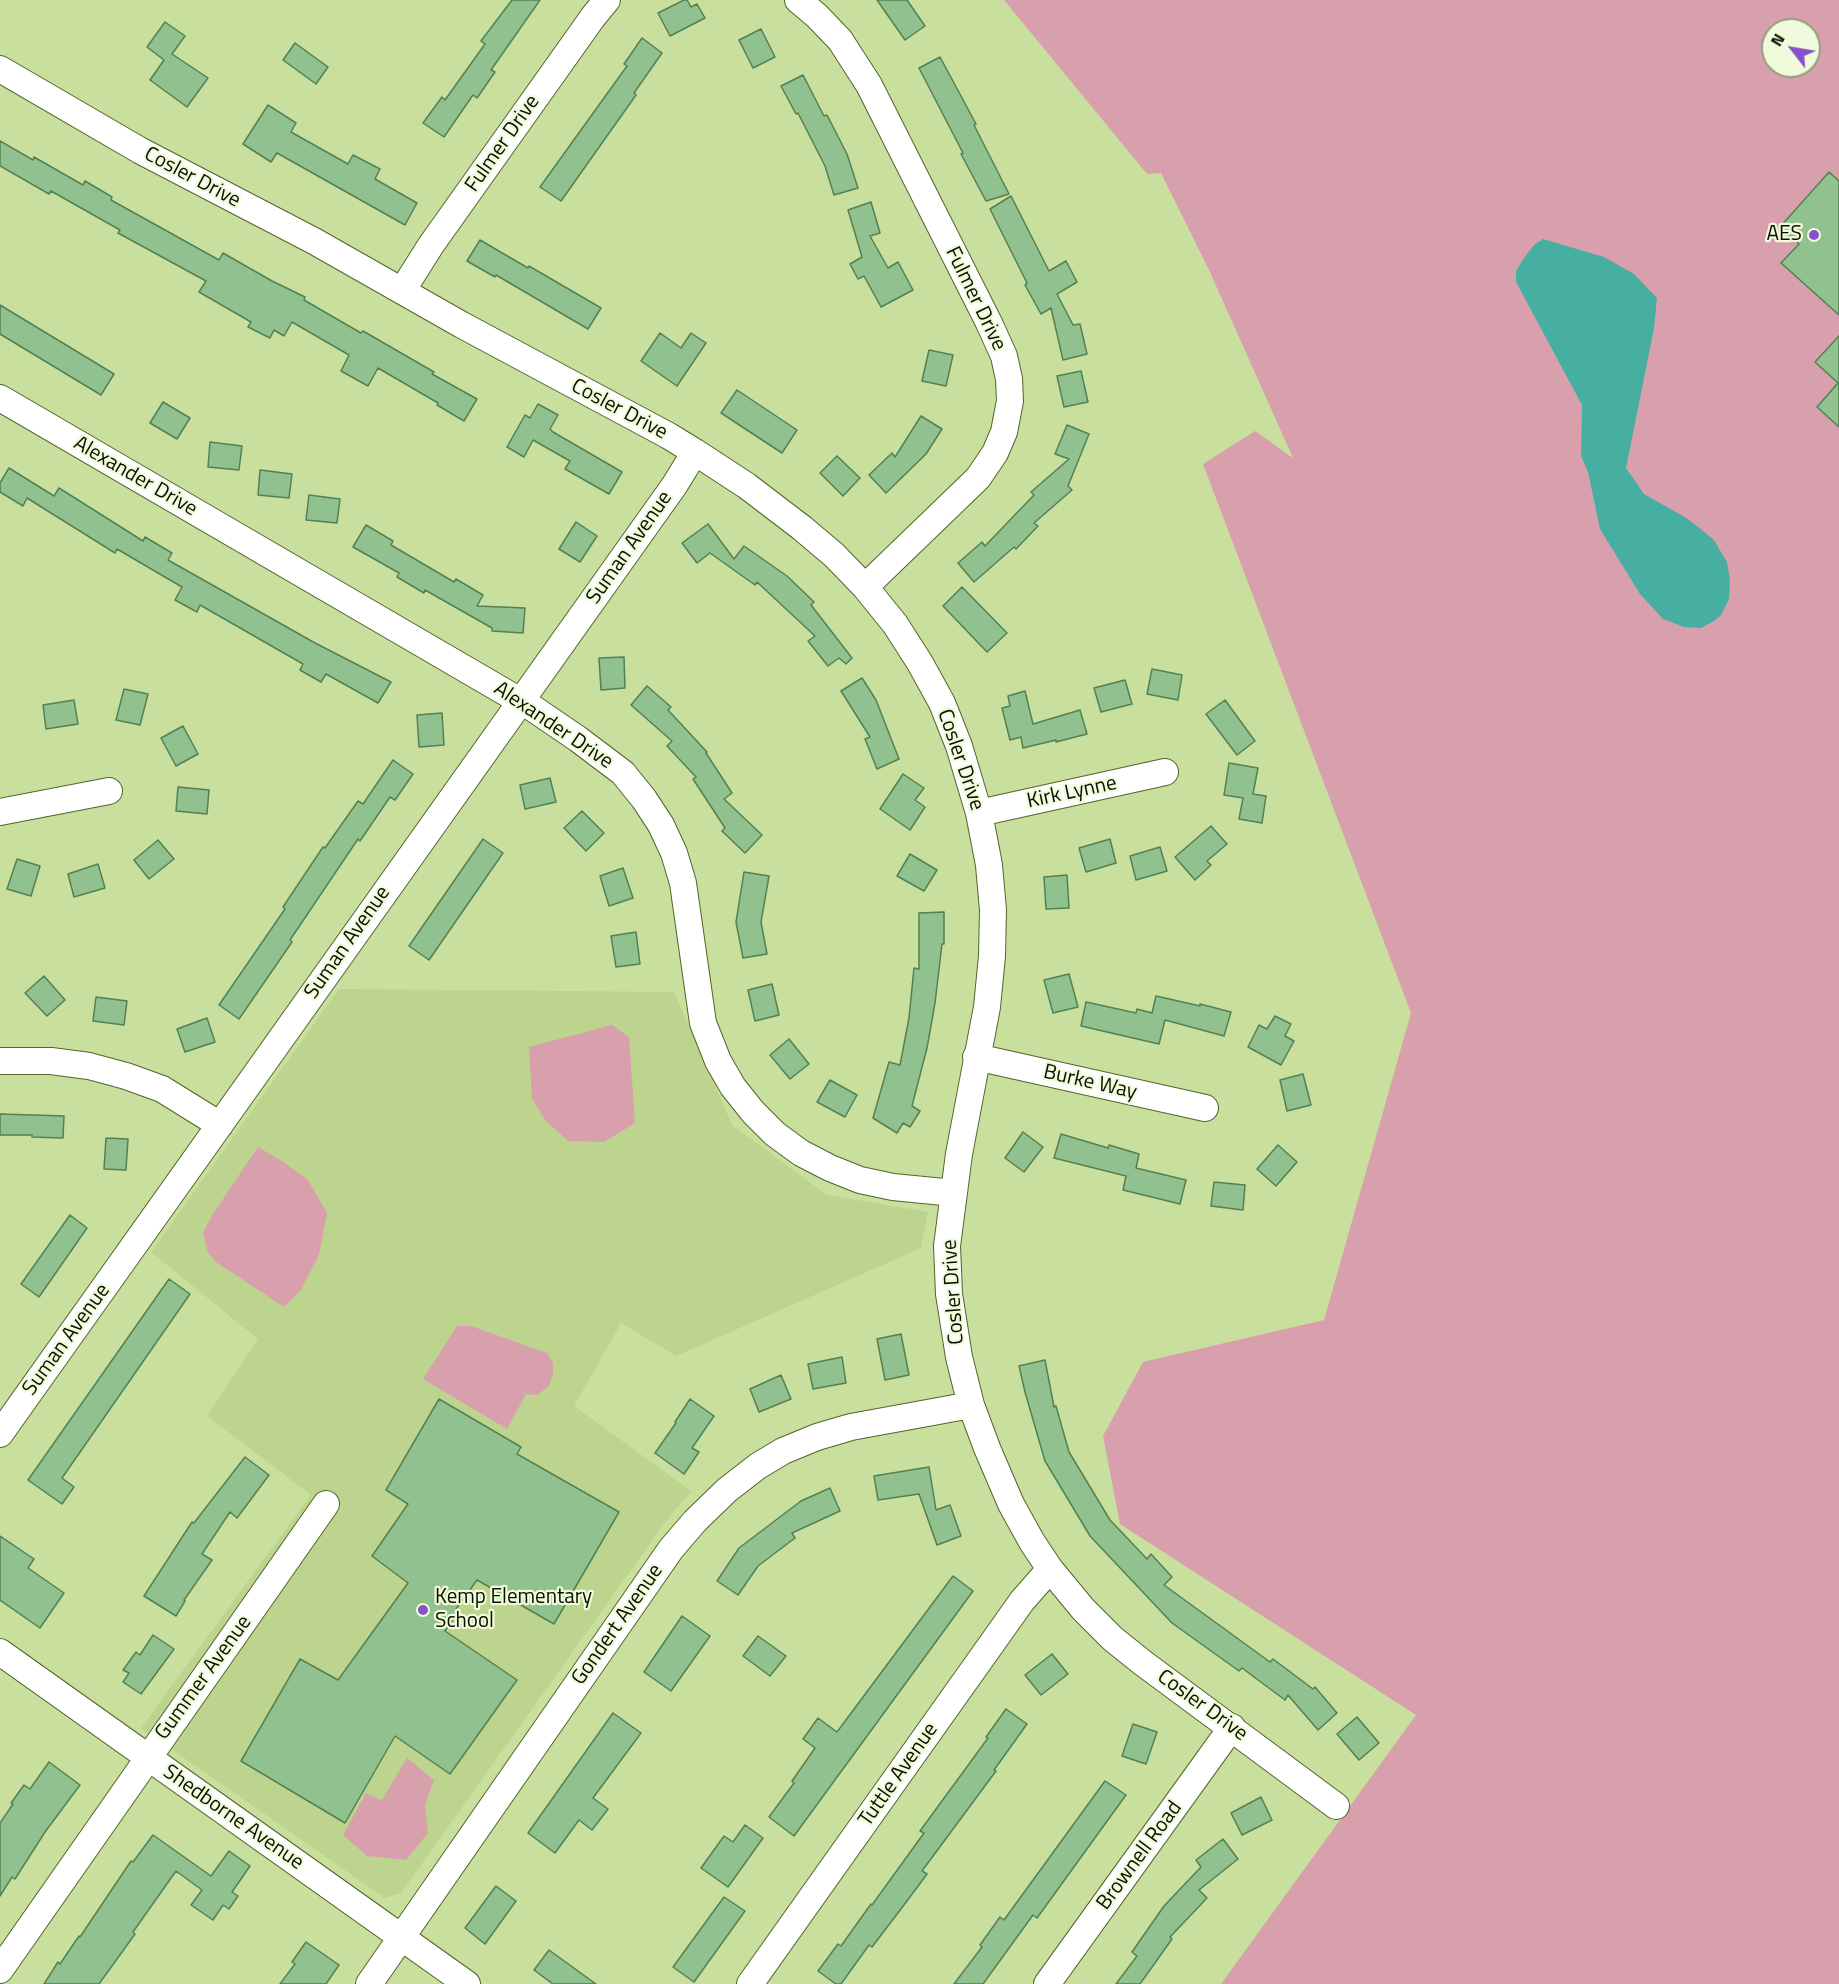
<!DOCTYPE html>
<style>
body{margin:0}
#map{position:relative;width:1839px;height:1984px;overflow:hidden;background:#c8df9e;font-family:"Titillium Web",sans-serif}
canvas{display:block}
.north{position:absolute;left:1761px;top:18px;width:60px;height:60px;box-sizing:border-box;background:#effbda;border:2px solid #939d83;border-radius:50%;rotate:301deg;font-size:16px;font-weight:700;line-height:24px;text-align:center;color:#0a1000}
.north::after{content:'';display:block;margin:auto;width:21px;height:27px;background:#8a50c7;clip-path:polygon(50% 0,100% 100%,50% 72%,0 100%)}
</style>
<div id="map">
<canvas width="1839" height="1984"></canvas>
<div class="north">N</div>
</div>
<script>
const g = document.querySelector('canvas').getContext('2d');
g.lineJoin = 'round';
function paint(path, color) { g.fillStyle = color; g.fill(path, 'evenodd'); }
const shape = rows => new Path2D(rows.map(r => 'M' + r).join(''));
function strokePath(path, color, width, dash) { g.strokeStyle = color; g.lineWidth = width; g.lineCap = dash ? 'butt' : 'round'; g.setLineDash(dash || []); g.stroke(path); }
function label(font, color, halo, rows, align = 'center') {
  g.font = font + ' "Titillium Web",sans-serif'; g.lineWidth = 4.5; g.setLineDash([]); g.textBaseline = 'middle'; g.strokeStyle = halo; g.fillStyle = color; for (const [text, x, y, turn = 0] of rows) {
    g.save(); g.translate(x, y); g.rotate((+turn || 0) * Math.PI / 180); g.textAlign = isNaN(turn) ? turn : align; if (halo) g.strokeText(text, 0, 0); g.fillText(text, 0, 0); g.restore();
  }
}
const built = shape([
 [339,989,674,992,732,1125,827,1195,928,1212,921,1248,676,1356,621,1323,574,1406,691,1491,666,1521,401,1893,385,1898,141,1728,311,1495,207,1416,258,1339,151,1252]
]);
const green = shape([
 [1004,0,1839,0,1839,1984,1221,1984,1416,1715,1120,1524,1103,1436,1143,1362,1324,1320,1411,1013,1203,464,1255,431,1293,458,1209,270,1161,173,1147,174],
 [1773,30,1809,30,1809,66,1773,66],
 [612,1025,629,1037,635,1123,604,1142,568,1141,545,1120,532,1098,529,1047],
 [258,1147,282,1161,308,1180,327,1213,319,1255,301,1290,284,1307,216,1262,208,1253,203,1233,211,1217],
 [457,1326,471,1326,547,1353,553,1363,553,1374,548,1387,537,1395,526,1394,507,1429,423,1379],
 [407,1758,434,1780,425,1805,428,1833,406,1860,367,1856,343,1835,366,1793,382,1800]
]);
const water = shape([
 [1543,239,1604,257,1634,274,1657,298,1654,328,1626,468,1644,494,1688,519,1714,540,1727,562,1730,580,1729,599,1721,615,1714,621,1701,628,1684,627,1663,619,1640,594,1600,529,1588,472,1581,456,1582,405,1516,282,1516,271,1524,258,1534,245]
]);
const building = shape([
 [512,0,540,0,491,70,495,72,477,98,473,95,444,137,423,123,442,97,445,100,485,44,481,41,512,0],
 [684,0,687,0,691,7,697,4,705,18,670,36,658,13,684,0],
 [877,0,907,0,925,26,905,40,877,0],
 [165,22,185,36,172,54,208,78,187,107,150,80,164,60,147,47,165,22],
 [761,29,775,57,753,68,739,40,761,29],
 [642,38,662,53,634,93,636,95,561,201,540,187,627,66,624,64,642,38],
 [295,43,328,67,316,84,283,60,295,43],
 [940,57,976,124,974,125,1009,194,986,201,961,154,963,153,919,68,940,57],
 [803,75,824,116,827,115,847,154,858,188,834,195,825,166,798,113,796,114,781,86,803,75],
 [268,105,296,123,291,132,348,164,353,155,380,169,375,179,417,203,405,225,277,153,271,162,243,144,268,105],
 [0,141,33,160,34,157,83,185,85,181,112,197,111,200,219,260,223,253,272,281,305,297,304,300,361,333,363,331,434,372,432,374,477,399,464,421,437,405,438,403,378,368,368,386,341,371,349,355,292,322,284,336,274,330,270,338,248,327,251,322,199,292,206,281,118,233,120,230,51,191,49,194,0,166,0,141],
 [1829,172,1839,181,1839,315,1781,263,1799,244,1780,227,1829,172],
 [1011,196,1049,271,1066,261,1077,282,1057,294,1073,325,1080,324,1087,354,1063,360,1051,308,1041,314,1025,285,1027,283,990,209,1011,196],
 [871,202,880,233,870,236,888,268,898,262,913,290,881,307,864,276,858,279,850,264,862,257,848,210,871,202],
 [480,240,528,268,529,266,601,308,588,329,496,275,495,277,467,261,480,240],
 [0,305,114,374,101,395,0,334,0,305],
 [660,333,681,348,691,333,706,343,677,386,641,361,660,333],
 [1839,336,1839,427,1817,407,1838,383,1815,362,1839,336],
 [929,350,953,355,946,386,922,381,929,350],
 [1081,371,1088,402,1064,407,1057,376,1081,371],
 [737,390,797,430,782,453,721,413,737,390],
 [163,402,190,418,177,439,150,423,163,402],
 [538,404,558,415,550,429,553,432,622,472,609,494,565,469,570,461,533,440,524,457,507,447,525,415,530,418,538,404],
 [921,416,942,429,926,454,886,493,869,475,892,453,895,457,921,416],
 [1067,425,1089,434,1068,486,1072,490,1034,523,1038,526,1016,549,1014,547,974,582,958,563,982,542,985,546,1034,495,1031,492,1069,459,1055,454,1067,425],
 [210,442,242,446,239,470,208,467,210,442],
 [837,456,860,478,843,496,820,473,837,456],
 [9,468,54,496,59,488,143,541,145,537,172,553,168,560,315,643,391,682,378,703,326,674,321,682,300,670,303,664,200,605,197,612,175,600,182,587,117,549,115,553,27,498,23,506,0,492,0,483,9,468],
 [260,470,292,474,289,498,258,495,260,470],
 [309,495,340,499,337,523,306,520,309,495],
 [576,522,597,536,580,562,559,549,576,522],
 [708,524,734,559,744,546,787,576,814,602,811,605,852,658,846,664,839,658,828,666,808,641,815,636,757,582,755,585,710,553,697,563,682,543,708,524],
 [366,525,393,541,391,545,454,582,456,579,483,595,477,606,525,608,523,633,492,631,492,628,425,590,424,593,397,577,399,573,353,547,366,525],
 [962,587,1007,633,987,652,943,606,962,587],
 [624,657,625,688,601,690,599,658,624,657],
 [1152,669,1182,675,1178,700,1147,694,1152,669],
 [862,678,876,700,899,759,877,769,865,739,870,737,841,691,862,678],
 [1125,680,1132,704,1101,712,1094,688,1125,680],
 [647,686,671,707,668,710,707,752,706,753,732,793,724,799,762,835,745,853,722,831,725,828,693,779,696,777,667,746,672,741,631,705,647,686],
 [124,689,148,694,140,725,116,720,124,689],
 [1025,691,1033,724,1080,710,1087,734,1056,742,1056,740,1023,748,1021,737,1010,740,1002,708,1010,706,1008,696,1025,691],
 [74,700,78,724,46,729,43,705,74,700],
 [1225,700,1255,741,1237,755,1206,714,1225,700],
 [442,713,444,745,419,747,417,715,442,713],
 [183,726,198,754,176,766,161,738,183,726],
 [393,760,413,774,395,800,390,797,360,841,358,839,290,940,292,942,239,1019,219,1005,285,909,283,907,323,847,325,848,358,801,363,804,393,760],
 [1229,763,1258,768,1253,794,1266,796,1262,823,1239,819,1243,798,1224,795,1229,763],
 [903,774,924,788,915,800,925,807,910,830,880,809,903,774],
 [550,778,556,802,525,809,520,785,550,778],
 [178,787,209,790,207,814,176,811,178,787],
 [582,811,604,833,586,851,564,828,582,811],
 [1211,826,1227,844,1207,861,1211,865,1195,880,1175,857,1211,826],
 [483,839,503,853,429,960,409,946,483,839],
 [1110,839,1116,863,1086,872,1079,848,1110,839],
 [158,840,174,859,149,879,134,860,158,840],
 [1160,847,1167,871,1136,880,1130,856,1160,847],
 [910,854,937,870,924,891,897,876,910,854],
 [17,859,40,866,31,896,7,889,17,859],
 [98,864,105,888,74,897,68,874,98,864],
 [623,868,633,898,609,906,600,876,623,868],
 [744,872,769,876,761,922,767,954,743,958,736,922,744,872],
 [1067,875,1069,908,1046,909,1044,877,1067,875],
 [944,912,944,944,942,944,935,1003,927,1048,912,1106,920,1111,910,1127,903,1123,897,1133,873,1118,889,1062,900,1065,909,1018,914,968,919,969,919,913,944,912],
 [636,932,640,964,616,967,611,936,636,932],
 [1069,974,1078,1007,1053,1013,1044,980,1069,974],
 [44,976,65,1000,47,1016,25,993,44,976],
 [772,984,779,1015,755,1021,748,990,772,984],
 [1156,996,1200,1006,1200,1004,1231,1012,1224,1036,1165,1020,1159,1044,1081,1026,1086,1002,1136,1013,1137,1009,1152,1013,1156,996],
 [96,997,127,1001,124,1025,93,1021,96,997],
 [1275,1016,1291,1024,1285,1036,1294,1041,1281,1065,1248,1047,1259,1025,1267,1029,1275,1016],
 [207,1018,215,1042,185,1052,177,1029,207,1018],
 [789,1039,809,1064,790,1079,770,1055,789,1039],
 [1303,1074,1311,1105,1287,1111,1280,1080,1303,1074],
 [830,1080,857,1095,845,1117,817,1102,830,1080],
 [0,1114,64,1116,63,1138,32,1137,32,1135,0,1135,0,1114],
 [1023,1132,1043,1147,1024,1172,1005,1158,1023,1132],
 [1061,1134,1108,1148,1109,1145,1139,1154,1136,1168,1186,1180,1180,1204,1123,1190,1126,1176,1054,1158,1061,1134],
 [106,1138,128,1139,126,1170,104,1169,106,1138],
 [1278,1145,1297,1162,1276,1186,1257,1169,1278,1145],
 [1214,1182,1245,1185,1243,1210,1211,1206,1214,1182],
 [70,1215,87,1228,39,1297,21,1284,70,1215],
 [169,1279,190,1294,62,1478,74,1487,62,1504,28,1480,169,1279],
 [901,1334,909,1375,885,1380,877,1339,901,1334],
 [842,1357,846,1383,813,1389,808,1364,842,1357],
 [1045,1360,1054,1407,1056,1406,1069,1452,1110,1520,1147,1559,1151,1554,1172,1577,1164,1585,1270,1662,1273,1659,1313,1689,1315,1687,1337,1713,1318,1730,1288,1695,1285,1700,1242,1668,1239,1671,1172,1623,1090,1536,1045,1461,1025,1392,1019,1366,1045,1360],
 [781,1375,791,1399,759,1412,750,1389,781,1375],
 [439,1399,521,1447,517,1454,619,1512,554,1624,477,1580,456,1609,459,1611,445,1631,517,1680,450,1774,395,1736,345,1823,241,1761,300,1659,338,1680,408,1583,372,1556,408,1504,386,1490,439,1399],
 [690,1399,714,1416,692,1448,699,1452,684,1474,655,1453,676,1423,675,1422,690,1399],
 [245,1457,269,1475,237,1518,230,1512,202,1554,212,1560,184,1600,185,1601,176,1616,144,1596,192,1522,194,1523,245,1457],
 [929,1467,936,1510,950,1505,961,1536,937,1545,919,1494,878,1500,874,1476,929,1467],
 [830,1488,840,1511,792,1533,795,1538,758,1566,738,1595,717,1581,739,1548,801,1501,830,1488],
 [0,1536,34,1559,28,1568,64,1593,40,1628,0,1600,0,1536],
 [953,1576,973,1591,794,1836,769,1817,794,1783,792,1781,815,1748,803,1739,818,1718,837,1732,953,1576],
 [682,1616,710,1636,671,1691,644,1672,682,1616],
 [153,1635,174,1649,141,1694,123,1682,129,1673,123,1670,136,1652,140,1655,153,1635],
 [758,1636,786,1656,770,1676,743,1656,758,1636],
 [1052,1654,1068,1674,1041,1695,1025,1675,1052,1654],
 [1006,1709,1027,1724,994,1770,996,1771,922,1871,927,1874,907,1901,872,1947,869,1945,841,1984,836,1984,818,1971,838,1944,841,1946,871,1904,872,1905,924,1833,920,1831,988,1738,986,1737,1006,1709],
 [613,1713,641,1733,593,1798,608,1809,592,1830,579,1820,555,1853,528,1833,613,1713],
 [1357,1717,1379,1743,1359,1760,1337,1734,1357,1717],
 [1133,1724,1157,1732,1146,1764,1122,1756,1133,1724],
 [49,1762,80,1785,45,1832,15,1879,12,1877,0,1896,0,1823,13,1804,11,1803,24,1785,30,1789,49,1762],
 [1105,1781,1126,1795,1037,1918,1033,1915,983,1984,954,1984,982,1947,980,1945,1000,1917,1004,1920,1105,1781],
 [1261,1797,1272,1820,1242,1835,1231,1813,1261,1797],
 [745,1825,763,1838,728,1887,701,1868,724,1836,733,1842,745,1825],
 [153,1835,211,1876,229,1851,250,1866,232,1892,238,1896,229,1909,223,1905,213,1920,191,1905,202,1890,176,1871,133,1932,135,1934,99,1984,44,1984,58,1962,60,1964,79,1936,80,1937,131,1861,133,1862,153,1835],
 [1223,1839,1238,1859,1199,1890,1207,1898,1170,1937,1172,1939,1140,1984,1116,1984,1137,1956,1132,1952,1164,1906,1201,1867,1196,1860,1223,1839],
 [496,1886,516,1901,485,1944,465,1928,496,1886],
 [724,1897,745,1911,694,1982,673,1967,724,1897],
 [306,1942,339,1965,326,1984,280,1984,295,1964,292,1962,306,1942],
 [549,1950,596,1984,553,1984,534,1970,549,1950]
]);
const street = shape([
 [798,0,817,16,840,40,869,85,989,323,1004,356,1009,379,1010,401,1004,432,995,453,978,478,865,587],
 [0,69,141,151,314,241,462,325,669,436,695,452,747,486,802,528,834,555,865,587,895,624,920,663,942,703,959,746,979,813,989,865,993,910,992,956,987,1007,959,1154,947,1246,949,1294,959,1357,971,1405,987,1448,1011,1504,1032,1542,1050,1569,1083,1609,1113,1639,1143,1663,1336,1806],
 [402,291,431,245,593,17,607,0],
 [0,398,534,709,578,739,623,773,644,799,661,825,674,853,683,883,703,1023,718,1061,733,1087,753,1112,775,1134,801,1153,830,1168,860,1180,893,1187,954,1193],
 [0,812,109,791],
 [979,813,1165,772],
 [976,1057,1205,1108],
 [0,1061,51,1061,89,1066,126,1076,162,1089,220,1125],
 [0,1434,674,486,695,452],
 [0,1652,467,1984],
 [0,1970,326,1504],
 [369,1984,671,1549,695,1521,727,1490,758,1466,783,1451,817,1437,851,1427,971,1405],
 [750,1984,1022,1601,1050,1569],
 [1047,1984,1232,1727]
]);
const markers = [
 [1814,235,6,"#8a50c7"],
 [423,1610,6,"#8a50c7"]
];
const streetNames = [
 ["Fulmer Drive",503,144,-55],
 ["Cosler Drive",192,178,28],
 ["Fulmer Drive",975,299,64],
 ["Cosler Drive",619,410,28],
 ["Alexander Drive",135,477,30],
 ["Suman Avenue",630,548,-55],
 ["Alexander Drive",553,726,34],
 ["Cosler Drive",960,760,71],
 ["Kirk Lynne",1072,793,-12],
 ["Suman Avenue",348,943,-55],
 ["Burke Way",1090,1083,13],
 ["Cosler Drive",954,1292,-94],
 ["Suman Avenue",67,1340,-54],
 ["Gondert Avenue",618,1625,-55],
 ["Gummer Avenue",204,1678,-54],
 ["Cosler Drive",1202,1706,36],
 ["Tuttle Avenue",899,1775,-55],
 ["Shedborne Avenue",233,1818,35],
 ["Brownell Road",1140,1856,-54]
];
const poiNames = [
 ["AES",1802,235],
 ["Kemp Elementary",435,1598,"left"],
 ["School",435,1622,"left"]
];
paint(built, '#bcd48d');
paint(green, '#d8a0ad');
paint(water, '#46afa2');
paint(building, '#90c18e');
strokePath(building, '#538152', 1.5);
strokePath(street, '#536529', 28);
strokePath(street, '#fff', 26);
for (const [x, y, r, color] of markers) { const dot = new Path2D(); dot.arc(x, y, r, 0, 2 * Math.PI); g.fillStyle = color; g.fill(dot); strokePath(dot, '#effbda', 2); }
label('21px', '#0a1000', '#effbda', streetNames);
label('21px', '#0a1000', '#effbda', poiNames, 'right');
</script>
